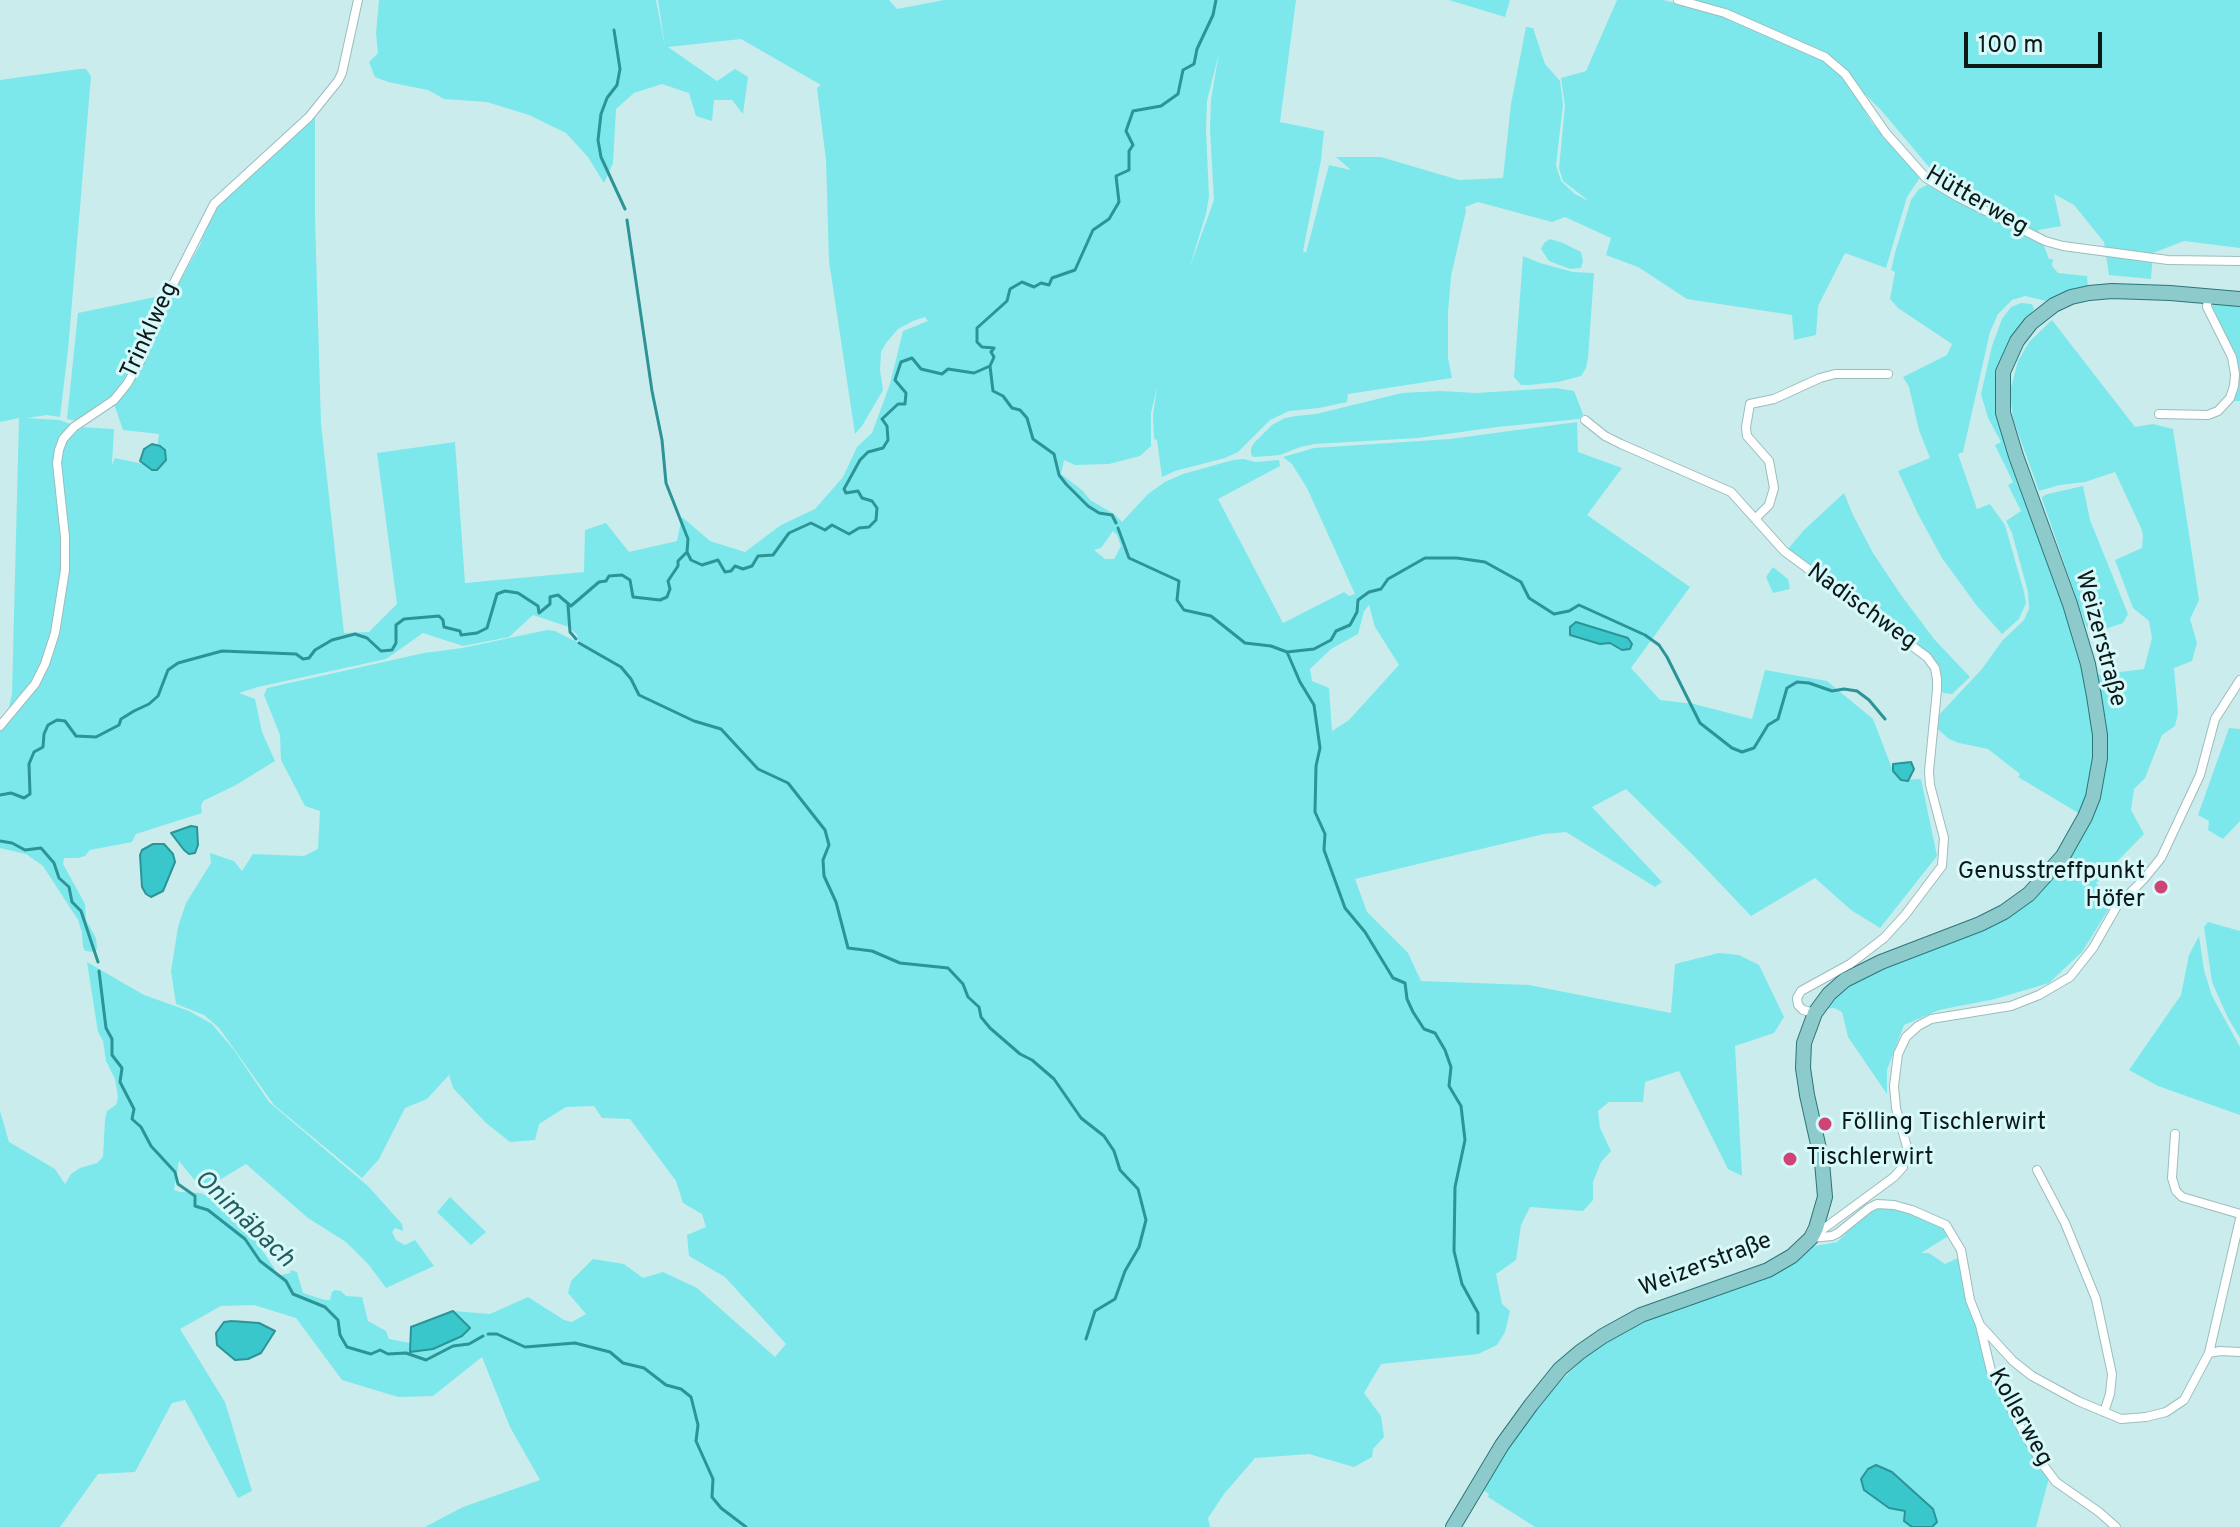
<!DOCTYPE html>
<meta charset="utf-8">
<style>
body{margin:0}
#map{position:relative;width:2240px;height:1527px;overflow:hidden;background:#cbeced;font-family:Overpass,sans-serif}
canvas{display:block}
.scale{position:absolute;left:1964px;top:32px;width:138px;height:36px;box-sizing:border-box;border:4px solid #0d1919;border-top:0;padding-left:10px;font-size:24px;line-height:28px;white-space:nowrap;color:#0d1919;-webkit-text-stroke:6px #d8f9fa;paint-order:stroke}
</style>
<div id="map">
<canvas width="2240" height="1527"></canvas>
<div class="scale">100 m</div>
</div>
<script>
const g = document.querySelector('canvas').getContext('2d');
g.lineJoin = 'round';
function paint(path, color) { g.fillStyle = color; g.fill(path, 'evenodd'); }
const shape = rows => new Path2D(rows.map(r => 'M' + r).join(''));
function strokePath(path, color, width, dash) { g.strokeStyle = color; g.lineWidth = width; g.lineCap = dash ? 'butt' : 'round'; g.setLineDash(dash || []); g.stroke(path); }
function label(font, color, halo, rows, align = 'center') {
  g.font = font + ' Overpass,sans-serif'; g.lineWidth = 6; g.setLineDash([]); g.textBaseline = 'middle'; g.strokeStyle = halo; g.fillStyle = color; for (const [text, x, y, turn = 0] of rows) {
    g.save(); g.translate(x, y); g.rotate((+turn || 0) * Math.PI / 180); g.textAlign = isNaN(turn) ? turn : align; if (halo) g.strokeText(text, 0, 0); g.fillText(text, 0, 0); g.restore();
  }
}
const green = shape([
 [379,0,656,0,665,47,658,0,889,0,897,9,944,0,1296,0,1280,122,1324,131,1321,160,1303,251,1306,253,1329,165,1351,170,1336,157,1381,157,1459,180,1503,178,1511,104,1526,27,1533,28,1545,64,1560,81,1563,104,1556,165,1561,181,1575,194,1589,201,1563,181,1559,168,1565,106,1561,78,1586,71,1617,0,1663,0,1712,12,1828,63,1844,76,1872,123,1921,176,1907,197,1886,268,1845,253,1818,306,1816,335,1794,340,1792,315,1687,299,1638,267,1606,255,1611,238,1565,217,1552,222,1478,202,1465,207,1466,211,1451,276,1448,313,1448,358,1452,378,1348,394,1347,402,1319,408,1289,411,1270,420,1238,452,1225,458,1175,471,1162,477,1157,440,1154,439,1153,415,1157,387,1151,413,1151,446,1140,456,1109,464,1075,465,1064,460,1061,474,1083,491,1090,500,1114,514,1122,522,1148,494,1165,482,1183,474,1233,460,1243,459,1256,462,1279,460,1280,466,1218,499,1283,623,1344,592,1349,596,1355,594,1307,488,1292,464,1283,457,1314,448,1450,439,1577,422,1578,452,1622,468,1587,515,1690,587,1631,668,1660,700,1694,704,1752,719,1765,670,1827,681,1873,719,1893,771,1901,780,1921,779,1937,856,1880,928,1851,910,1815,878,1751,916,1693,855,1626,789,1592,807,1662,882,1655,887,1566,832,1544,834,1355,879,1367,912,1408,953,1421,981,1529,985,1671,1013,1675,964,1719,953,1739,955,1759,965,1784,1017,1774,1033,1735,1046,1742,1176,1728,1169,1679,1071,1645,1082,1643,1102,1609,1102,1598,1111,1600,1128,1611,1151,1601,1162,1593,1182,1593,1200,1583,1211,1530,1207,1521,1225,1516,1260,1496,1274,1502,1304,1510,1311,1505,1332,1497,1345,1478,1354,1381,1364,1364,1393,1381,1416,1384,1437,1373,1449,1372,1457,1354,1467,1309,1454,1255,1458,1224,1494,1208,1518,1210,1527,425,1527,463,1507,540,1480,510,1427,482,1357,433,1396,398,1397,342,1380,296,1318,254,1305,221,1306,180,1329,225,1402,252,1491,238,1498,185,1400,172,1403,135,1472,98,1474,60,1527,0,1527,0,1111,9,1142,55,1169,65,1184,71,1174,80,1168,97,1163,103,1157,105,1120,107,1111,116,1105,118,1097,115,1079,106,1061,103,1041,98,1032,87,962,144,995,189,1011,212,1024,234,1050,269,1102,368,1186,402,1224,403,1231,395,1228,392,1232,396,1240,405,1245,415,1240,434,1266,386,1288,369,1265,346,1242,308,1218,246,1164,206,1188,201,1188,179,1161,174,1190,180,1192,201,1193,212,1198,239,1223,247,1227,274,1268,277,1276,290,1273,291,1270,297,1272,303,1293,325,1300,330,1300,332,1292,335,1290,341,1291,346,1296,362,1297,368,1321,386,1331,389,1339,410,1343,410,1352,466,1323,453,1311,490,1314,528,1297,564,1320,572,1322,586,1314,568,1293,571,1281,593,1259,624,1264,643,1278,663,1272,697,1288,775,1357,786,1344,725,1277,689,1256,687,1235,706,1227,702,1214,683,1203,676,1181,630,1119,602,1118,594,1106,566,1107,539,1124,535,1140,510,1142,486,1123,453,1088,449,1075,427,1099,405,1108,379,1159,362,1178,274,1105,219,1028,204,1015,176,1004,171,971,178,927,186,903,211,863,210,853,234,861,242,871,253,854,304,856,318,849,320,811,305,806,281,760,280,735,264,695,267,688,424,653,462,648,547,630,555,631,579,643,577,635,569,627,533,615,509,637,463,646,423,633,386,659,258,687,239,693,255,699,262,732,275,761,236,785,203,801,201,806,202,813,136,834,132,842,90,850,85,856,78,858,64,858,63,864,85,904,86,920,96,938,97,948,95,952,85,951,83,947,82,932,78,920,43,866,26,854,0,848,0,729,37,686,46,671,51,657,0,722,0,719,8,711,12,694,19,418,0,422,0,80,79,69,86,69,91,76,68,350,60,417,47,415,27,418,59,420,79,427,114,429,112,465,115,458,148,465,156,455,159,434,123,430,114,404,130,386,143,365,172,295,200,245,209,219,220,200,315,114,315,218,321,424,344,633,369,632,397,604,377,453,455,442,465,583,584,572,585,530,606,523,629,552,677,541,682,517,710,541,745,552,781,525,815,509,843,477,857,447,872,433,890,384,903,331,928,321,925,317,913,321,898,329,886,343,881,352,880,370,883,390,862,426,855,434,829,261,826,160,817,88,821,85,741,39,668,47,717,81,735,69,748,77,743,114,732,100,714,100,712,121,696,116,689,93,662,84,634,93,616,109,613,163,604,183,588,157,566,133,529,115,487,102,444,99,428,90,388,82,375,77,369,62,378,53,376,33],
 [1219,53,1211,99,1210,129,1214,200,1189,269,1206,214,1209,197,1206,129,1207,101],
 [1113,531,1117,535,1121,546,1114,559,1105,559,1094,550,1101,548],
 [1369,605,1375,627,1399,665,1349,720,1332,731,1329,688,1312,681,1310,669,1331,649,1358,634,1364,611],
 [1449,0,1510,0,1505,17],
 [1686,0,2240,0,2240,248,2184,241,2153,253,2151,279,2109,275,2104,242,2074,205,2054,194,2061,226,2038,230,2049,259,2053,259,2052,266,2058,273,2087,276,2088,287,2059,295,2046,301,2025,296,2012,300,1998,314,1990,332,1963,452,1958,454,1977,509,1990,504,2005,525,2024,592,2026,603,2019,619,2002,634,1977,606,1942,558,1918,514,1898,471,1930,458,1919,430,1909,387,1903,377,1947,355,1952,344,1898,308,1890,299,1895,272,1891,270,1895,253,1911,200,1919,189,1927,185,1934,186,1989,212,1988,208,1945,186,1881,110,1825,55],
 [1550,239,1563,243,1581,252,1583,261,1581,268,1570,269,1549,261,1541,249,1544,243],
 [1523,256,1540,263,1573,272,1594,273,1588,358,1586,368,1581,376,1558,382,1529,385,1521,385,1514,377],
 [165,295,133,370,112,398,76,421,67,419,78,313],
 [2021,303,2032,304,2034,309,2016,333,1997,380,2079,654,2093,730,2094,764,2091,782,2080,814,2018,777,2020,774,1988,749,1959,743,1949,739,1939,730,1935,730,1938,716,1982,669,2002,641,2024,620,2029,609,2028,592,2012,533,2006,521,2021,511,2008,485,2013,482,1995,445,2001,442,1988,418,1981,394,1992,346,2002,319,2011,307],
 [2213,304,2240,305,2240,401,2231,401,2237,387,2212,309],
 [2052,320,2135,427,2153,424,2173,429,2199,600,2190,619,2197,643,2192,661,2174,668,2178,713,2175,726,2162,735,2145,778,2134,789,2131,810,2144,834,2096,883,2113,902,2082,952,2049,983,1995,999,1939,1010,1904,1025,1887,1070,1887,1094,1848,1037,1842,1012,1834,1008,1824,1009,1845,987,1860,978,2011,913,2096,802,2095,675,2144,669,2152,638,2149,621,2133,608,2115,560,2142,548,2143,537,2142,530,2115,472,2085,482,2060,485,2039,491,2013,419,2010,391,2018,361,2029,342],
 [1556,388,1574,391,1583,414,1579,419,1497,427,1418,438,1315,444,1300,447,1280,455,1269,456,1253,457,1251,454,1251,448,1254,443,1272,425,1285,418,1296,416,1316,414,1402,393,1441,391,1476,393],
 [2083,486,2090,520,2128,614,2123,623,2105,629,2088,629,2086,626,2042,499,2043,496,2048,494],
 [1844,493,1853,515,1873,553,1901,595,1934,639,1970,677,1952,694,1943,693,1941,689,1940,673,1936,663,1788,549,1804,530],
 [1773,567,1788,579,1790,589,1773,593,1766,577],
 [2229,728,2240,729,2240,821,2223,839,2208,830,2209,821,2198,815],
 [2208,922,2240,931,2240,1038,2228,1018,2212,982,2204,927],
 [2199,936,2204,970,2212,996,2240,1047,2240,1115,2158,1086,2129,1070,2181,995,2189,955],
 [450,1197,486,1232,471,1245,437,1212],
 [1875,1208,1894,1208,1911,1212,1944,1228,1950,1235,1921,1253,1929,1253,1945,1264,1960,1257,1984,1360,2049,1478,2036,1527,1932,1527,1936,1522,1892,1472,1905,1511,1904,1521,1912,1527,1535,1527,1488,1497,1489,1494,1482,1489,1525,1423,1554,1387,1593,1350,1651,1317,1754,1282,1768,1276,1810,1247,1837,1242,1868,1212]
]);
const water = shape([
 [152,444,160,446,165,450,166,460,157,470,152,470,140,461,144,449,152,444],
 [1576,622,1628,638,1632,644,1630,649,1622,650,1610,643,1600,644,1570,635,1570,627,1576,622],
 [1911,762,1914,769,1908,781,1901,780,1893,771,1893,764,1911,762],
 [191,826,197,827,198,845,195,853,189,854,184,850,171,833,191,826],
 [153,844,164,844,173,854,175,862,163,891,151,897,146,894,142,887,140,855,142,850,153,844],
 [453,1311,470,1328,462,1336,433,1349,410,1352,411,1327,453,1311],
 [232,1321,259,1323,275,1331,261,1353,248,1359,235,1360,217,1345,216,1333,224,1322,232,1321],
 [1876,1465,1892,1472,1933,1509,1937,1522,1932,1527,1912,1527,1904,1521,1905,1511,1889,1508,1864,1490,1861,1479,1868,1469,1876,1465]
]);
const stream = shape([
 [614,30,620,69,617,85,607,98,601,114,598,140,601,157,625,209],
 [627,220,652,391,662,440,666,483,688,539,687,552],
 [990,366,993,391,1003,396,1012,408,1020,410,1027,418,1033,439,1054,454,1059,475,1066,484,1088,506,1099,513,1112,515,1116,523],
 [1118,528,1129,558,1179,581,1177,600,1184,610,1211,616,1245,643,1271,646,1287,652,1300,682,1314,705,1320,748,1316,766,1315,812,1325,834,1324,850,1345,908,1365,932,1393,978,1405,983,1407,999,1413,1012,1424,1029,1435,1033,1445,1050,1451,1067,1449,1086,1461,1106,1465,1140,1455,1187,1454,1251,1462,1284,1478,1313,1478,1333],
 [568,605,570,632,576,639],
 [579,643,621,667,631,679,639,695,694,721,721,729,758,769,788,783,825,830,829,845,823,860,824,876,836,902,848,948,872,951,900,963,948,968,963,984,968,997,979,1007,981,1017,990,1028,1020,1054,1032,1060,1054,1079,1081,1118,1104,1136,1114,1151,1120,1170,1138,1189,1146,1220,1139,1247,1125,1271,1115,1299,1095,1311,1086,1339],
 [1287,652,1314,649,1331,640,1336,631,1350,625,1357,612,1358,600,1369,592,1381,589,1388,579,1425,558,1457,558,1485,562,1521,582,1529,598,1554,614,1569,611,1579,605,1645,635,1659,645,1667,657,1700,723,1732,748,1742,752,1754,748,1768,725,1778,719,1787,688,1797,682,1809,683,1832,691,1844,689,1857,691,1869,700,1885,719],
 [0,795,11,793,24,798,30,794,29,764,34,752,43,747,44,734,48,725,57,720,65,721,76,736,96,737,119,725,121,719,134,711,149,704,158,696,168,670,178,663,222,651,296,654,303,659,309,658,315,650,332,640,355,634,367,638,381,651,392,650,396,643,396,625,404,619,439,616,443,620,444,627,460,631,461,635,477,633,487,628,497,594,505,591,518,593,538,606,539,613,550,604,550,597,558,595,571,606,599,582,606,581,609,576,622,575,630,580,633,597,660,600,667,597,670,589,668,581,678,566,678,561,687,552,691,560,702,565,718,560,725,572,731,571,735,566,743,569,752,566,758,556,773,555,789,533,811,523,825,530,832,525,849,534,859,528,869,527,876,520,877,508,872,501,862,498,858,491,846,493,844,489,860,460,868,452,883,448,888,440,887,426,882,419,898,404,905,404,906,393,895,380,901,362,912,358,921,369,942,374,948,369,974,373,990,366,994,357,991,352,994,348,982,347,977,342,977,328,1007,301,1010,289,1022,282,1034,287,1041,283,1049,285,1052,278,1075,270,1093,230,1109,219,1119,202,1116,176,1129,170,1129,151,1133,145,1126,131,1133,111,1161,106,1178,94,1183,70,1194,64,1197,49,1213,15,1216,0],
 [0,841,12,843,25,850,41,848,54,863,59,878,69,887,72,902,81,911,98,962],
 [99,971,106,1028,112,1039,112,1055,122,1068,120,1082,134,1109,132,1119,141,1127,151,1146,175,1172,178,1184,195,1196,195,1206,208,1210,245,1239,260,1261,286,1281,293,1294,325,1307,338,1320,340,1335,347,1347,371,1354,380,1350,388,1354,406,1353,426,1360,453,1346,469,1344,483,1336],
 [488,1334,497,1334,525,1347,575,1343,610,1352,623,1363,644,1368,666,1385,681,1389,691,1397,698,1425,696,1441,713,1479,712,1497,721,1508,746,1527]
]);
const minor = shape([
 [1678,0,1725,13,1825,57,1845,74,1886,133,1926,178,1958,197,2045,241,2063,246,2168,260,2240,261],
 [2159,414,2208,415,2218,411,2230,398,2234,386,2235,374,2232,357,2207,307,2208,296],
 [1585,420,1605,436,1621,444,1731,492,1784,551,1927,657,1935,668,1937,679,1937,690,1929,771,1930,785,1944,838,1942,866,1905,915,1884,938,1850,964,1801,991,1797,998,1798,1005,1803,1010,1815,1013],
 [1755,519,1769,505,1774,488,1769,461,1747,436,1746,427,1750,404,1774,399,1820,378,1835,374,1888,374],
 [0,726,35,684,45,664,55,633,65,570,65,537,57,463,59,450,63,439,74,427,114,400,127,384,142,358,159,312,214,204,309,117,338,81,342,73,358,0],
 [2175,1134,2172,1178,2176,1191,2182,1197,2240,1214],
 [2037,1170,2065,1223,2096,1299,2112,1374,2110,1394,2104,1412],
 [1815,1235,1894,1177,1903,1167,1907,1147,1896,1108,1894,1086,1898,1054,1906,1037,1918,1026,1931,1019,2011,1006,2039,995,2070,977,2093,948,2117,906,2143,880,2161,858,2200,775,2215,719,2240,680],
 [1811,1238,1832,1236,1838,1233,1869,1208,1877,1204,1894,1205,1912,1210,1946,1225,1961,1250,1970,1300,1980,1325,1991,1371,2021,1428,2041,1462,2056,1482,2099,1512,2116,1527],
 [1981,1326,2013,1361,2032,1376,2078,1401,2121,1419,2146,1417,2166,1412,2184,1400,2209,1353,2220,1351,2240,1352],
 [2209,1353,2240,1219]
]);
const primary = shape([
 [1453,1527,1502,1445,1531,1405,1560,1369,1580,1352,1603,1336,1641,1315,1768,1270,1792,1256,1811,1238,1816,1228,1825,1197,1822,1162,1807,1095,1803,1068,1804,1043,1815,1013,1829,994,1845,980,1881,962,1980,924,2004,912,2029,894,2063,856,2085,817,2093,797,2100,758,2100,735,2094,696,2088,664,2070,604,2016,456,2003,413,2003,372,2017,341,2031,323,2054,305,2071,297,2089,293,2112,291,2170,293,2240,299]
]);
const markers = [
 [2161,887,8,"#cf4375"],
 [1825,1124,8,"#cf4375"],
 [1790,1159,8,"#cf4375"]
];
const streetNames = [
 ["Hütterweg",1976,202,30],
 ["Trinklweg",151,331,-65],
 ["Nadischweg",1861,608,36],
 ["Weizerstraße",2099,639,75],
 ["Weizerstraße",1706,1266,-21],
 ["Kollerweg",2019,1418,61]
];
const poiNames = [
 ["Genusstreffpunkt",2145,873,"right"],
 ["Höfer",2145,901,"right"],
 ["Fölling Tischlerwirt",1841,1124],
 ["Tischlerwirt",1806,1159]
];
const waterNames = [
 ["Onimäbach",243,1220,44]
];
paint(green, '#7ce8eb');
paint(water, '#3ac7cb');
strokePath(water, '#2c9396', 2);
strokePath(stream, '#2c9396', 3);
strokePath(minor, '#9cbcbd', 10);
strokePath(primary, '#2e7577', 16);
strokePath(minor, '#fff', 8);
strokePath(primary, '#8ccacc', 14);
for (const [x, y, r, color] of markers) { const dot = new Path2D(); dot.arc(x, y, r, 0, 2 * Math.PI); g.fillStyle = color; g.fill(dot); strokePath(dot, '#d8f9fa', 3); }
label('24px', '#0d1919', '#d8f9fa', streetNames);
label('24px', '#0d1919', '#d8f9fa', poiNames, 'left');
label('italic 26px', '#255d5f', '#d8f9fa', waterNames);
</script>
